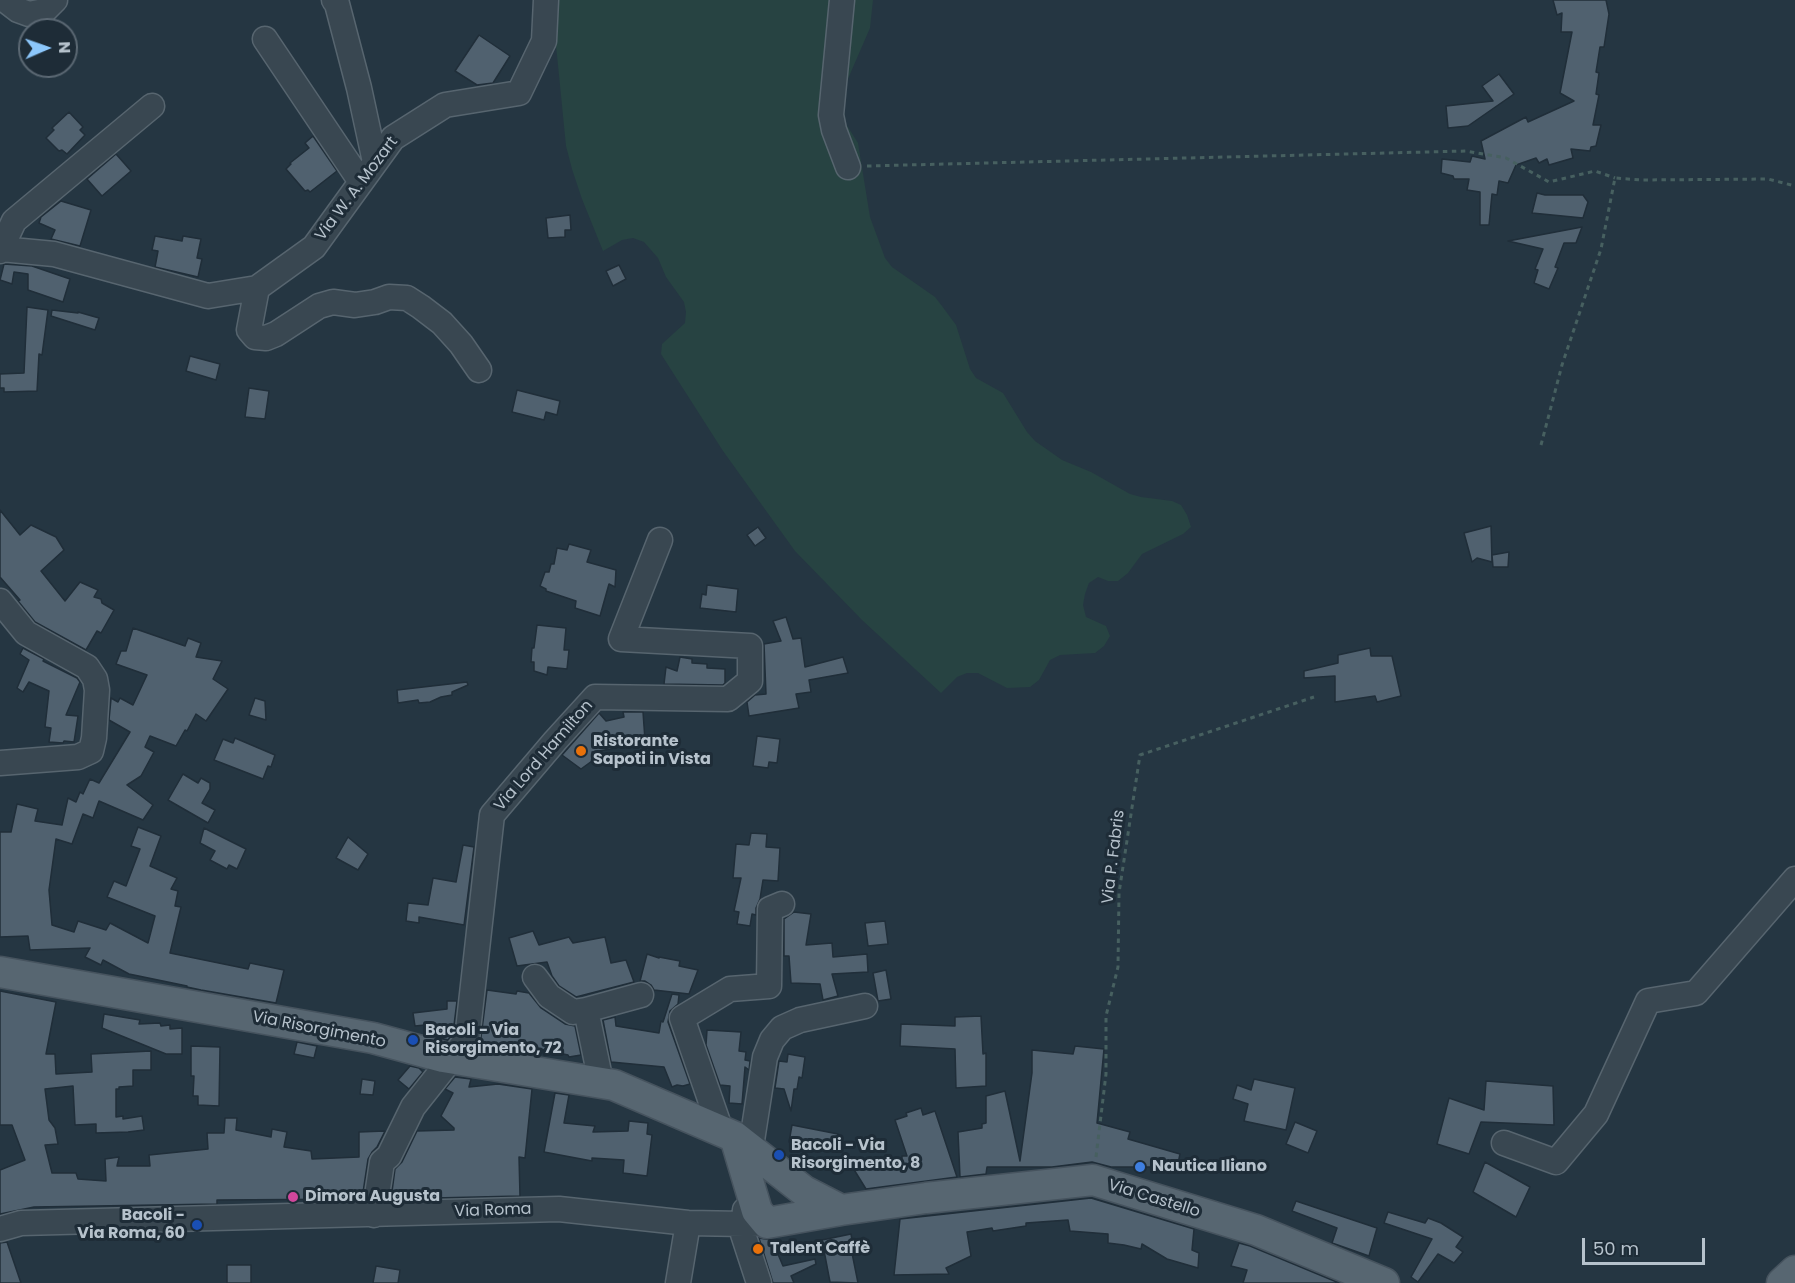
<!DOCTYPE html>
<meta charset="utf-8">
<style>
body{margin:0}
#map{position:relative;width:1795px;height:1283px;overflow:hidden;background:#253642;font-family:Poppins,sans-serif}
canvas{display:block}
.north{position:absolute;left:18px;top:18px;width:60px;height:60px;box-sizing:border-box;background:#1e2c37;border:2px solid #5b6873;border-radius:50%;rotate:88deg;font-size:16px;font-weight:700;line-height:24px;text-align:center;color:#b6c2cc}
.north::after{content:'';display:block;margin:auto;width:21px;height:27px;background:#8cc7fb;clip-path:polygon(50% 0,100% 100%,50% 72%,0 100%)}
.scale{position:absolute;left:1582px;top:1238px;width:123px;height:27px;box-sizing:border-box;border:3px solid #b6c2cc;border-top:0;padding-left:8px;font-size:18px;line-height:21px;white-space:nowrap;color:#b6c2cc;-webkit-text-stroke:4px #1e2c37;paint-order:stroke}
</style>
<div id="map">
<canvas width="1795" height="1283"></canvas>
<div class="north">N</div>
<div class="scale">50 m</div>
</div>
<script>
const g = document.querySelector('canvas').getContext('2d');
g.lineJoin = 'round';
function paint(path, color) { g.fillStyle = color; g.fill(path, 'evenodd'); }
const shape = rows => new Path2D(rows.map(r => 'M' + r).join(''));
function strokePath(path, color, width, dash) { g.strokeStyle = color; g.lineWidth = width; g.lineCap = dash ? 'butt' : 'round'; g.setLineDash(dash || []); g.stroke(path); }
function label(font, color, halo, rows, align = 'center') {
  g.font = font + ' Poppins,sans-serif'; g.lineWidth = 6; g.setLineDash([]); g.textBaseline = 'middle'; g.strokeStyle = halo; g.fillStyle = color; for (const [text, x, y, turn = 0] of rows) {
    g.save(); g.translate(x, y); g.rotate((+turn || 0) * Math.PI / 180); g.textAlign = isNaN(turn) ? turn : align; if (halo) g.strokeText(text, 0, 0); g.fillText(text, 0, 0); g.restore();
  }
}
const green = shape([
 [556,0,873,0,870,28,844,88,843,101,846,124,858,143,870,217,885,258,892,267,935,297,942,306,956,325,970,369,976,378,1003,393,1027,432,1035,441,1062,460,1091,472,1130,494,1141,497,1172,501,1181,505,1187,515,1191,527,1183,534,1142,554,1128,573,1118,581,1108,581,1098,577,1089,583,1085,594,1083,605,1086,617,1106,626,1110,636,1104,646,1095,653,1060,655,1050,660,1039,680,1030,687,1007,688,978,673,967,673,957,677,941,693,862,620,795,551,723,451,661,354,662,344,685,323,686,312,684,302,666,277,658,258,644,242,633,238,622,240,603,251,582,199,572,169,566,146,555,35]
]);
const building = shape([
 [1553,0,1606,0,1609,14,1604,47,1600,47,1596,72,1599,73,1596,94,1599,95,1593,125,1601,125,1596,146,1591,147,1590,151,1571,149,1573,158,1549,165,1547,159,1539,163,1536,158,1516,165,1508,183,1499,181,1497,195,1492,194,1489,225,1480,225,1480,192,1467,190,1469,179,1454,179,1453,176,1441,173,1442,159,1470,162,1472,156,1485,159,1481,141,1526,117,1528,122,1574,101,1560,93,1572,32,1561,32,1562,13,1557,15,1553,0],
 [479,35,510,56,493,83,477,85,455,71,479,35],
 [1499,74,1514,94,1468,126,1448,128,1446,106,1493,101,1482,86,1499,74],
 [69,112,83,127,80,130,85,135,67,154,62,150,59,151,46,138,54,130,52,128,69,112],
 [313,136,337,171,310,192,308,190,305,191,286,169,291,164,290,163,309,148,305,143,313,136],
 [116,154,131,171,102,196,87,179,116,154],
 [1537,193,1545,195,1583,195,1588,202,1583,218,1532,213,1537,193],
 [61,201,91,210,80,246,51,239,55,230,39,223,41,217,61,201],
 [570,215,571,230,565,230,565,237,548,238,546,218,570,215],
 [1582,227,1576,243,1564,243,1555,267,1558,268,1549,289,1534,283,1538,270,1535,269,1543,249,1508,241,1582,227],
 [155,236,182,241,183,236,201,239,197,258,202,259,198,277,155,267,158,251,152,250,155,236],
 [4,264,32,266,70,279,63,302,28,290,28,274,14,272,12,284,0,280,4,264],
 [619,265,626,279,613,286,606,271,619,265],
 [27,307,48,310,42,355,39,354,37,391,4,392,4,388,0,388,0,374,24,373,27,307],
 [52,310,78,313,78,312,99,318,95,330,51,316,52,310],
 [190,356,220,364,216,380,186,371,190,356],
 [249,388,269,391,265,419,245,417,249,388],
 [517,390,560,401,557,415,546,412,544,420,512,412,517,390],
 [0,510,20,535,31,525,56,537,64,550,41,571,65,601,80,582,98,590,94,597,101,599,102,603,114,610,101,633,97,631,86,650,35,622,18,601,20,600,0,577,0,510],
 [1491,526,1492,562,1477,558,1472,562,1464,533,1491,526],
 [758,527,766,538,755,546,747,535,758,527],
 [569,544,591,550,587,562,616,570,615,587,609,584,600,616,575,608,576,601,546,591,546,589,540,586,545,572,549,572,551,564,554,564,557,548,567,550,569,544],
 [1509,552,1508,567,1493,567,1492,555,1509,552],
 [707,585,738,589,736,612,700,608,702,594,706,595,707,585],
 [786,617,793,639,801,638,805,667,843,657,848,673,809,680,811,692,796,694,799,708,749,716,747,702,755,695,766,694,764,644,781,641,773,621,786,617],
 [537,625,566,628,564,650,569,650,567,669,548,667,547,675,534,671,534,662,531,662,532,648,534,648,537,625],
 [133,628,185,646,188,638,201,643,196,657,222,661,213,679,228,689,206,721,196,714,187,731,185,730,176,746,150,736,145,747,154,752,141,776,127,785,153,805,143,820,99,801,93,818,83,814,72,844,56,839,49,890,52,925,74,932,78,921,106,930,110,923,148,943,155,916,107,897,114,881,126,886,140,849,131,846,138,827,161,836,150,866,177,878,171,889,178,891,175,906,181,907,170,953,248,969,250,963,284,970,276,1003,201,990,187,987,187,986,129,974,103,960,101,965,85,957,90,948,30,950,28,936,0,937,0,832,11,832,17,804,38,809,35,821,62,825,68,798,76,802,80,792,83,794,90,779,99,783,130,732,109,720,111,699,111,698,118,702,120,698,133,705,147,675,116,664,121,651,126,651,133,628],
 [23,648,44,659,43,661,77,678,80,682,66,715,78,716,74,742,64,741,63,743,49,742,51,728,45,727,49,691,29,682,23,692,17,688,29,660,20,654,23,648],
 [1370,648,1371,656,1392,656,1401,696,1377,702,1375,696,1335,702,1335,676,1304,678,1304,671,1338,663,1338,655,1370,648],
 [680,657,692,659,692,663,707,664,707,668,725,669,725,683,723,685,664,684,666,667,677,671,680,657],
 [467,682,468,685,452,692,452,695,441,697,430,702,419,703,418,700,398,703,397,690,467,682],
 [255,698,265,701,266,720,249,715,255,698],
 [623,712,643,712,645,740,617,742,617,748,592,752,592,761,581,769,562,755,599,713,606,721,624,717,623,712],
 [757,736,780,739,777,763,769,762,768,768,753,766,757,736],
 [235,738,275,755,271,767,268,766,263,779,214,760,223,739,233,743,235,738],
 [183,774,198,783,201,778,210,783,210,789,202,803,215,810,208,823,168,800,183,774],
 [204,828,246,849,237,869,229,865,227,869,210,860,215,851,200,843,204,828],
 [751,833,767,834,766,847,780,848,778,881,763,880,760,899,756,908,756,915,752,914,750,926,737,924,739,912,734,911,741,878,733,878,736,844,749,845,751,833],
 [348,837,368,854,358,870,336,858,348,837],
 [463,845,474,847,464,925,419,917,419,923,406,921,408,903,428,905,433,878,456,882,463,845],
 [794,912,811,914,806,945,832,943,833,957,867,954,868,972,832,974,838,996,823,1000,820,984,791,983,789,956,784,956,784,919,794,912],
 [885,921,888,944,868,946,865,923,885,921],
 [533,931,539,945,569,937,573,943,605,937,611,963,626,960,634,982,576,997,559,986,552,976,547,962,517,966,509,938,533,931],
 [647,954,659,958,659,957,680,961,679,966,698,970,689,994,654,990,651,985,645,981,640,981,647,954],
 [886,970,891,999,878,1001,873,973,886,970],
 [487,990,516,994,517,991,529,993,541,1008,565,1024,575,1026,581,1055,569,1057,568,1055,531,1047,530,1053,480,1045,487,990],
 [0,991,56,1002,46,1054,55,1054,56,1074,92,1072,91,1054,151,1051,151,1070,133,1070,133,1086,119,1087,119,1089,116,1089,116,1117,123,1116,123,1119,142,1116,144,1130,128,1132,96,1133,96,1124,75,1125,73,1086,45,1089,49,1120,55,1128,58,1144,45,1145,52,1173,76,1173,78,1179,106,1181,105,1159,119,1157,117,1166,150,1166,149,1155,208,1149,207,1133,224,1133,225,1118,237,1118,236,1130,271,1137,272,1129,287,1132,284,1147,311,1151,312,1159,359,1157,359,1132,385,1131,377,1147,372,1152,368,1159,362,1199,217,1200,217,1204,34,1207,0,1214,0,1170,25,1160,12,1125,0,1125,0,991],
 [672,994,679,995,678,1004,670,1011,668,1022,690,1084,683,1086,677,1085,672,1087,664,1067,611,1062,603,1020,615,1017,616,1026,659,1033,661,1021,663,1022,672,994],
 [447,1001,457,1001,453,1033,448,1040,426,1034,425,1025,415,1026,413,1013,447,1009,447,1001],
 [104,1014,140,1020,139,1024,160,1023,161,1026,170,1025,170,1029,182,1028,182,1054,166,1054,102,1028,104,1014],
 [981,1016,983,1054,986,1053,986,1086,956,1088,955,1049,900,1046,901,1024,955,1026,955,1017,981,1016],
 [707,1030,741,1032,739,1051,746,1052,745,1060,750,1061,749,1070,745,1067,742,1104,729,1103,730,1086,720,1085,706,1045,707,1030],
 [297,1042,317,1046,314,1058,294,1054,297,1042],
 [191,1046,220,1047,219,1106,198,1105,198,1096,193,1096,194,1076,191,1076,191,1046],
 [1075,1046,1104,1049,1097,1123,1130,1132,1128,1139,1180,1154,1177,1168,1153,1162,1151,1167,1111,1167,1092,1162,1052,1167,987,1167,986,1174,960,1177,958,1132,982,1128,982,1124,986,1123,986,1096,1005,1091,1020,1161,1032,1073,1032,1050,1073,1054,1075,1046],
 [788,1054,805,1057,802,1078,799,1077,797,1089,794,1089,791,1111,784,1089,775,1088,779,1061,787,1062,788,1054],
 [410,1066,419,1068,423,1072,409,1089,398,1080,410,1066],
 [455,1077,471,1079,469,1087,498,1084,532,1089,525,1158,519,1157,520,1196,391,1199,395,1169,402,1162,417,1131,454,1130,454,1128,441,1116,453,1093,445,1089,455,1077],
 [362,1079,375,1081,373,1095,360,1094,362,1079],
 [1254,1079,1295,1088,1286,1130,1244,1121,1248,1104,1233,1099,1237,1085,1251,1090,1254,1079],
 [1486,1081,1553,1086,1554,1125,1481,1122,1469,1154,1437,1144,1449,1098,1484,1110,1486,1081],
 [555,1093,569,1095,564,1123,595,1126,593,1132,628,1131,629,1121,648,1123,647,1134,652,1135,647,1176,623,1173,624,1160,592,1158,592,1161,544,1152,555,1093],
 [921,1108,923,1115,935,1111,957,1177,866,1189,853,1168,902,1159,902,1156,907,1156,895,1120,907,1116,906,1113,921,1108],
 [1295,1122,1317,1131,1308,1153,1286,1144,1295,1122],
 [792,1125,838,1134,837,1142,803,1140,802,1145,789,1142,792,1125],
 [1485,1162,1530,1187,1516,1217,1473,1192,1485,1162],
 [1091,1198,1194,1229,1192,1250,1199,1253,1198,1268,1167,1259,1142,1244,1141,1249,1124,1245,1108,1243,1108,1234,1070,1231,1068,1220,1026,1223,1026,1226,993,1231,992,1228,967,1232,971,1256,946,1268,949,1274,894,1275,900,1219,1091,1198],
 [1296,1201,1377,1228,1369,1256,1332,1243,1337,1228,1292,1211,1296,1201],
 [1388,1212,1425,1223,1428,1218,1441,1223,1463,1237,1456,1247,1463,1252,1454,1263,1438,1254,1418,1282,1411,1277,1432,1239,1384,1223,1388,1212],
 [851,1234,854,1251,852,1253,858,1283,830,1282,822,1240,851,1234],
 [759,1238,772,1240,783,1266,815,1259,816,1264,791,1276,794,1283,773,1283,759,1238],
 [7,1242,21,1283,0,1283,0,1243,7,1242],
 [1239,1243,1250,1246,1339,1283,1243,1283,1247,1270,1231,1266,1239,1243],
 [227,1265,251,1265,251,1283,227,1283,227,1265],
 [376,1266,400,1270,398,1283,373,1283,376,1266]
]);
const path = shape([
 [867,166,1466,151,1506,158,1549,182,1595,171,1615,178],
 [1541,445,1562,365,1601,249,1615,178,1641,180,1768,179,1795,186],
 [1096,1157,1106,1074,1106,1016,1118,967,1119,893,1140,755,1314,697]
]);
const minor = shape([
 [5,0,18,10,29,14,44,11,55,0],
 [334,0,337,4,359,88,375,162],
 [842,0,831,115,834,130,848,167],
 [265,39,361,182],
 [1,249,14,221,152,106],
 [0,251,1,249,54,254,208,296,257,288,314,247,393,138,445,105,519,93,544,41,546,0],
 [257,288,249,330,255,337,266,338,276,334,319,306,333,302,355,305,375,302,389,297,407,298,421,307,442,323,461,344,479,370],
 [0,601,26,633,87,667,95,679,97,690,94,738,91,751,78,757,0,763],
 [535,977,549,996,573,1012,586,1010],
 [601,1082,586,1010,641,995],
 [721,1131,682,1018,730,989,769,986,770,909,782,904],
 [1504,1143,1556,1162,1596,1114,1648,1001,1696,993,1795,879],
 [751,1147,765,1057,772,1040,782,1028,800,1020,865,1006],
 [745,1210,743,1234,759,1283],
 [374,1215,382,1162,389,1156,413,1107,467,1039,492,815,555,741,595,697,728,699,750,681,750,646,621,639,660,540],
 [0,1229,21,1223,559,1209,688,1223,745,1224,767,1223],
 [678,1283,688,1223]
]);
const major = shape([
 [0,972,373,1038,443,1057,614,1085,735,1137,804,1191,841,1210],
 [735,1137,757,1211,767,1223,841,1210,926,1198,1093,1180,1256,1230,1384,1283],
 [1782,1283,1795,1271]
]);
const markers = [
 [581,751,6,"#e8710a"],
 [413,1040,6,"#1a4fb4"],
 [779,1155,6,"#1a4fb4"],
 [1140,1167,6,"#3f7fe0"],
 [293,1197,6,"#d1479c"],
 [197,1225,6,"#1a4fb4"],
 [758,1249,6,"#e8710a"]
];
const streetNames = [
 ["Via W. A. Mozart",357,189,-53],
 ["Via Lord Hamilton",544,756,-49],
 ["Via P. Fabris",1114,857,-83],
 ["Via Risorgimento",319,1030,11],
 ["Via Castello",1154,1199,17],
 ["Via Roma",493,1211,-2]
];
const poiNames = [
 ["Ristorante",593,742],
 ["Sapoti in Vista",593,760],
 ["Bacoli - Via",425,1031],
 ["Risorgimento, 72",425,1049],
 ["Bacoli - Via",791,1146],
 ["Risorgimento, 8",791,1164],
 ["Nautica Iliano",1152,1167],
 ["Dimora Augusta",305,1197],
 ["Bacoli -",185,1216,"right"],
 ["Via Roma, 60",185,1234,"right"],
 ["Talent Caffè",770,1249]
];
paint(green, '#274342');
paint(building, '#50616f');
strokePath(building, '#202e39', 1.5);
strokePath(minor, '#57656f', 27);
strokePath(major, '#46535e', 33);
strokePath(path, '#476060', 3, [4.5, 4.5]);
strokePath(minor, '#394751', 24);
strokePath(major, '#576671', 30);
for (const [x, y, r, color] of markers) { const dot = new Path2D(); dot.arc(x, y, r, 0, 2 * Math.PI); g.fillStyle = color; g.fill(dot); strokePath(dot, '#1e2c37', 2); }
label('16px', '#b6c2cc', '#1e2c37', streetNames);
label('bold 16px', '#b6c2cc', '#1e2c37', poiNames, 'left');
</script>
